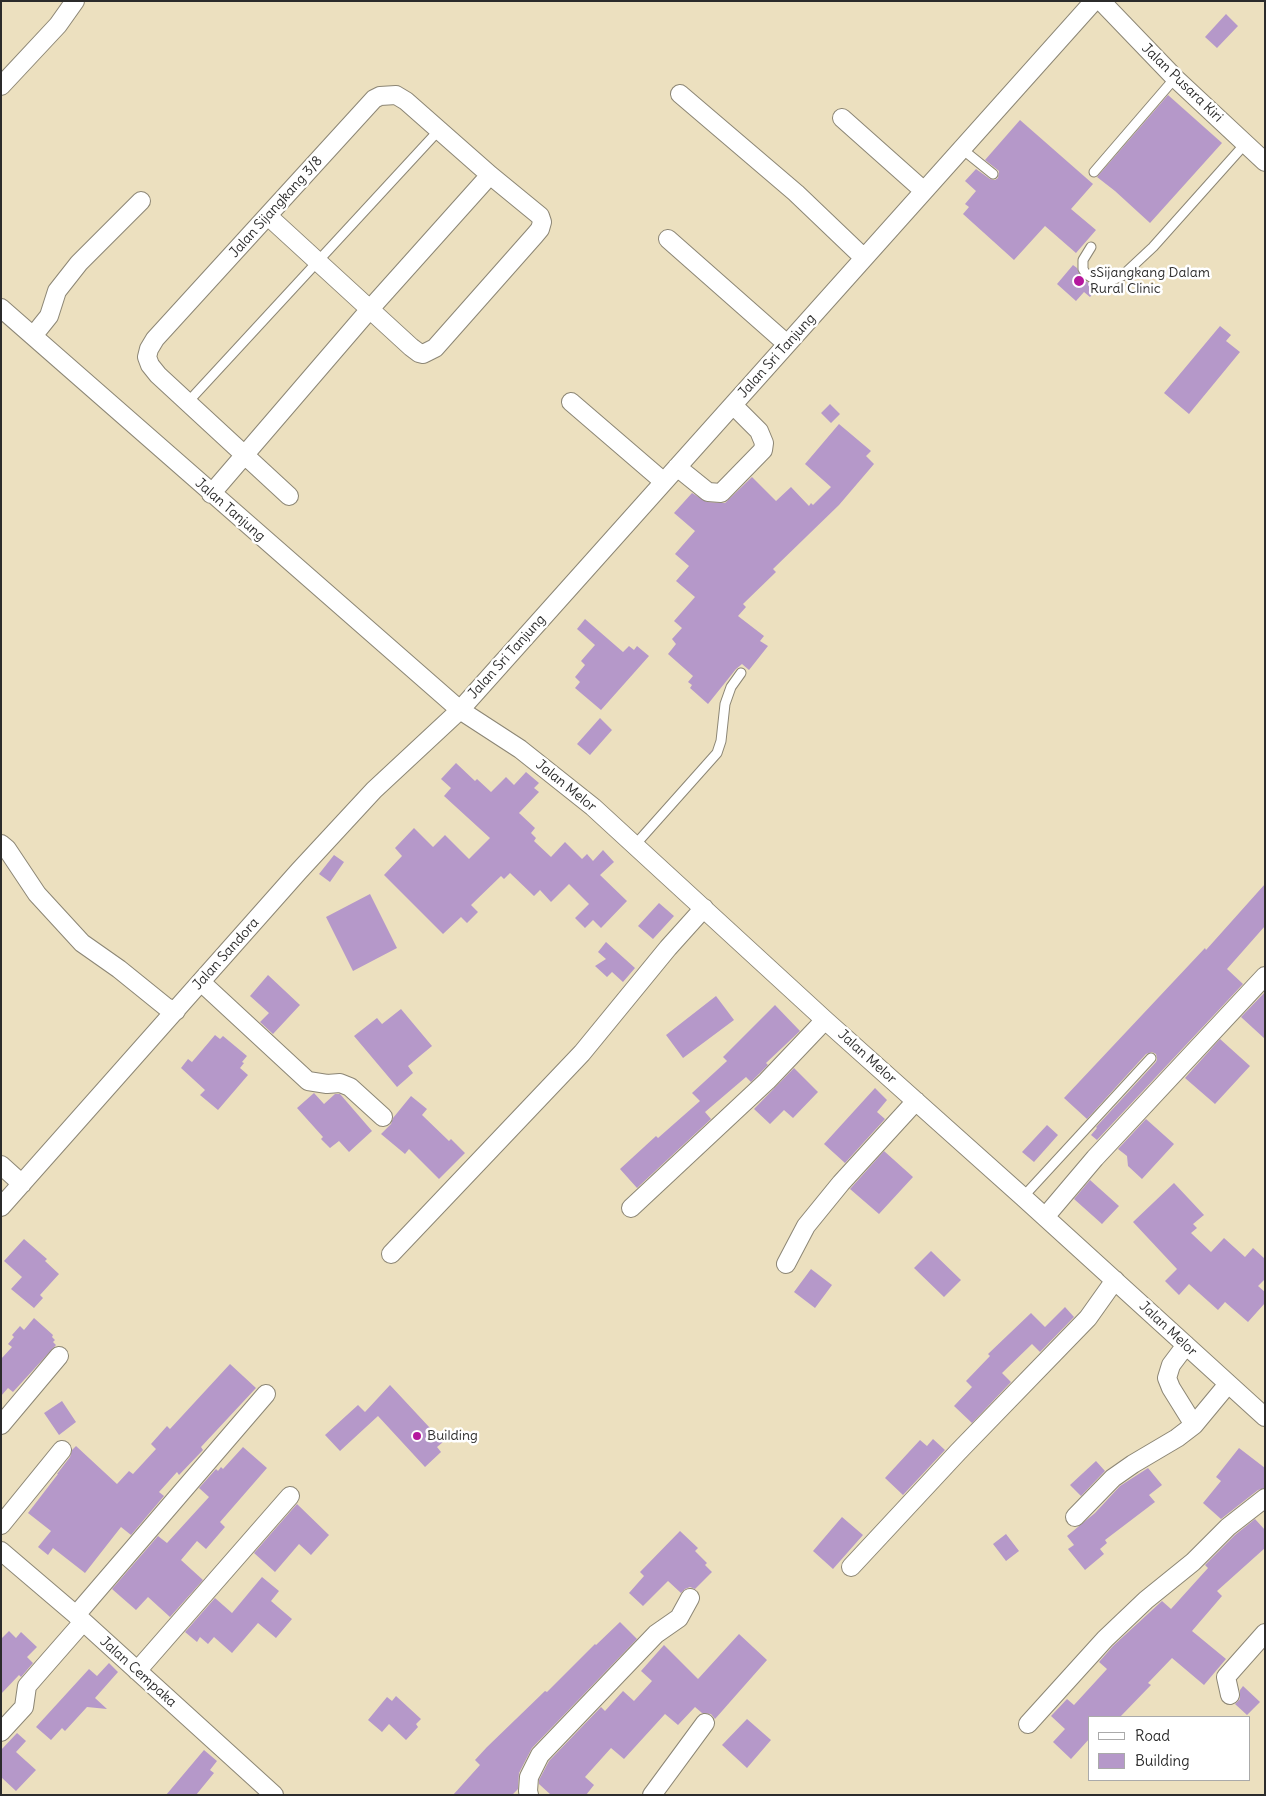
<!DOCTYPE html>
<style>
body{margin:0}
#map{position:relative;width:1266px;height:1796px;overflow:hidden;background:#ece0bf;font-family:Delius,sans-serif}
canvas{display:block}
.frame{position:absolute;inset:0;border:2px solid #2b2b2b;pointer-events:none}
.legend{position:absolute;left:1088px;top:1716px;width:162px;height:65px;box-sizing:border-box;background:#fff;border:1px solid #aaa;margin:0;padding:6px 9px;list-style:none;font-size:15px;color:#2b2b2b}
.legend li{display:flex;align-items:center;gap:10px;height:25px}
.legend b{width:25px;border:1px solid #aaa}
</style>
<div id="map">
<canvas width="1266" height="1796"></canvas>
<div class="frame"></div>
<ul class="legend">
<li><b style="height:6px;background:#fff"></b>Road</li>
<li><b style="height:14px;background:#b598c9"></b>Building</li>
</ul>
</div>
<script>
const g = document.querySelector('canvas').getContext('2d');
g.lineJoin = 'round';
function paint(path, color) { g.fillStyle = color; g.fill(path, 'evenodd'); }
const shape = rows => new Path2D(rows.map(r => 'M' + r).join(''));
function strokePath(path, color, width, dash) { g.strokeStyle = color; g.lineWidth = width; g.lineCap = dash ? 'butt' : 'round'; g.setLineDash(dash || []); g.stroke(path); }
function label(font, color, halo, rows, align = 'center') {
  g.font = font + ' Delius,sans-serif'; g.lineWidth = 5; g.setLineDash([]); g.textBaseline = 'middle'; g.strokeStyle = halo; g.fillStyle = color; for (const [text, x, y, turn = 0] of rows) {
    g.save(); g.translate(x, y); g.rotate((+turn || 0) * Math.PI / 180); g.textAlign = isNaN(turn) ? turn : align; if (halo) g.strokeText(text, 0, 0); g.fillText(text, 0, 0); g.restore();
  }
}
const building = shape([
 [1226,14,1238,26,1217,48,1205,37],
 [1168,95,1222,143,1150,223,1115,191,1097,177],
 [1020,120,1093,184,1071,209,1096,230,1076,253,1045,226,1014,260,963,214,969,207,965,204,976,191,965,181,976,169,990,179,995,180,998,178,999,171,985,160],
 [1073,265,1077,268,1082,279,1098,288,1090,297,1084,292,1076,301,1057,284],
 [1220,326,1231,335,1226,341,1240,352,1189,414,1164,393],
 [830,404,840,414,831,423,821,413],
 [839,424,871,451,866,456,874,464,839,505,773,569,776,572,743,604,746,607,738,616,764,636,760,641,768,646,749,670,742,664,736,669,708,704,690,688,692,685,688,682,693,676,668,654,676,644,672,639,682,628,674,621,695,597,676,581,689,566,675,554,695,531,674,513,692,493,707,502,725,503,752,477,776,501,791,487,809,506,811,503,813,505,831,487,805,464],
 [585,619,623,652,629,646,634,650,637,646,649,656,601,710,575,688,580,682,575,677,585,665,581,661,595,645,577,629],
 [600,718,612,730,590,755,577,744],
 [456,763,475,781,477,779,491,792,506,777,514,785,526,772,539,783,534,788,539,792,519,813,535,828,531,833,536,838,534,841,551,857,565,842,582,859,587,854,593,861,603,850,614,862,600,875,627,901,601,928,593,920,585,928,575,918,589,904,569,884,551,902,540,890,534,896,510,873,504,879,501,876,471,905,478,912,467,923,461,917,443,934,384,875,402,856,395,848,414,828,433,847,445,835,469,859,490,838,444,796,451,788,441,779],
 [334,855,344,862,330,882,319,874],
 [1265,884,1265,926,1227,969,1243,984,1097,1140,1091,1135,1097,1128,1096,1127,1156,1062,1157,1059,1156,1054,1152,1052,1146,1054,1087,1119,1064,1098,1205,948,1206,950],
 [370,894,397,948,353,971,326,917],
 [659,903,674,916,653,939,638,926],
 [606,942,635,968,623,982,612,972,607,977,595,966,606,959,598,952],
 [268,975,300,1005,273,1034,260,1022,269,1013,250,996],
 [1265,992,1265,1039,1241,1017],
 [716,996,734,1020,683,1058,666,1035],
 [775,1005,800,1031,766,1063,768,1065,751,1082,746,1077,705,1112,711,1119,637,1188,620,1169,656,1136,658,1138,700,1101,692,1093,727,1061,723,1057],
 [401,1009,432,1046,408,1066,413,1073,397,1087,354,1036,377,1018,382,1024],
 [215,1035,220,1039,223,1036,247,1056,242,1062,244,1063,240,1068,248,1075,218,1110,200,1095,205,1090,181,1068,188,1059,192,1062,198,1055],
 [1220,1039,1250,1066,1215,1104,1185,1078],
 [794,1068,818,1092,793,1118,784,1110,770,1124,754,1109],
 [875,1088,887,1100,877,1112,885,1119,845,1163,824,1144],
 [314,1093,324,1104,335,1094,340,1094,372,1131,349,1152,339,1141,330,1148,321,1139,323,1137,297,1108],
 [411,1096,427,1109,422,1115,449,1141,451,1139,465,1153,439,1179,409,1149,405,1154,381,1134,391,1124,393,1118],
 [1146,1119,1174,1144,1142,1179,1128,1166,1127,1156,1118,1149],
 [1047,1125,1058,1135,1034,1162,1022,1152],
 [884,1151,913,1177,879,1214,850,1189],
 [1090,1180,1119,1206,1102,1224,1074,1199],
 [1174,1183,1204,1215,1193,1224,1197,1228,1191,1233,1211,1252,1224,1238,1245,1257,1253,1248,1265,1259,1265,1279,1258,1286,1265,1292,1265,1303,1248,1322,1225,1302,1218,1310,1189,1284,1179,1295,1165,1281,1177,1269,1133,1222],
 [24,1239,47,1259,45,1261,59,1274,40,1295,43,1298,34,1308,11,1289,22,1277,4,1261],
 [931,1251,961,1280,944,1297,914,1268],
 [811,1269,832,1285,815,1308,794,1292],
 [1065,1307,1074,1317,1040,1352,1032,1344,1002,1373,1011,1382,972,1423,954,1406,972,1387,966,1381,990,1356,988,1354,1031,1313,1045,1327],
 [34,1318,53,1335,52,1337,55,1340,53,1342,56,1345,13,1392,8,1388,1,1396,1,1359,12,1347,8,1344,14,1337,12,1335,20,1326,24,1330],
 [230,1364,256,1388,201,1447,203,1450,179,1475,177,1472,159,1492,164,1496,131,1535,121,1527,85,1573,53,1548,48,1555,38,1547,51,1531,28,1513,58,1474,57,1474,70,1457,72,1450,76,1446,117,1484,129,1471,133,1474,156,1449,151,1444,167,1426,170,1429],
 [390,1385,443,1442,437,1447,441,1452,425,1467,378,1416,340,1451,325,1435,358,1405,365,1412],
 [62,1401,76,1422,59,1435,44,1413],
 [933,1439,945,1450,903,1495,885,1478,920,1440,927,1446],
 [243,1447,267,1468,220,1522,225,1527,206,1549,197,1541,181,1560,203,1580,170,1617,148,1597,136,1610,112,1589,158,1536,167,1543,209,1497,199,1488,216,1469,218,1471,221,1467,223,1469],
 [1239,1448,1265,1468,1265,1488,1258,1490,1221,1519,1203,1503,1221,1481,1216,1477],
 [1096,1461,1105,1471,1081,1496,1070,1485],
 [1148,1468,1162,1485,1149,1495,1155,1502,1105,1540,1107,1543,1100,1549,1104,1554,1085,1570,1068,1549,1074,1545,1067,1536,1095,1513,1120,1486],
 [297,1504,329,1535,311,1555,299,1544,275,1572,254,1553],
 [842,1517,863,1535,833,1569,813,1551],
 [1255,1519,1265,1530,1265,1548,1217,1591,1222,1596,1192,1631,1226,1659,1204,1685,1172,1658,1148,1683,1151,1685,1120,1717,1090,1717,1090,1738,1071,1759,1053,1742,1065,1729,1051,1716,1067,1699,1074,1705,1107,1669,1099,1662,1113,1646,1162,1601,1171,1609,1208,1568,1205,1565,1235,1535],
 [680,1531,698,1548,695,1551,707,1563,705,1565,712,1572,695,1589,690,1587,685,1589,681,1593,668,1581,643,1606,629,1593,644,1576,640,1572],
 [1006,1534,1019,1551,1006,1561,993,1544],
 [262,1577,279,1591,271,1601,292,1619,276,1638,258,1623,232,1653,214,1637,208,1644,200,1637,197,1642,185,1632,215,1598,232,1613],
 [620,1622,637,1639,532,1748,519,1773,518,1789,512,1795,453,1795,480,1765,475,1760,487,1747,545,1691,547,1692,595,1644,596,1645],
 [9,1631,16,1638,21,1632,37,1647,27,1657,33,1663,21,1677,19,1675,1,1694,1,1639],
 [739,1634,767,1660,715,1719,711,1714,702,1713,695,1707,678,1725,665,1714,624,1759,611,1748,585,1777,594,1785,586,1795,551,1795,539,1784,539,1780,549,1761,601,1707,605,1711,623,1691,634,1701,652,1681,641,1671,664,1645,698,1679],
 [109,1663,118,1672,95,1698,107,1709,87,1707,65,1731,62,1728,51,1740,36,1727,89,1669,97,1676],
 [1243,1686,1260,1702,1247,1715,1235,1704,1240,1699,1240,1690],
 [396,1696,421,1719,416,1724,418,1727,406,1740,389,1724,382,1732,368,1720,387,1697,392,1701],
 [747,1719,771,1740,747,1768,722,1745],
 [17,1733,26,1741,16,1752,36,1770,16,1791,1,1777,1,1750],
 [204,1750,217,1761,210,1770,214,1773,196,1795,166,1795]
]);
const lane = shape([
 [962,149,993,174],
 [1094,172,1175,78],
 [1091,247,1083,260,1083,269,1086,274,1097,281,1106,283,1122,276,1153,247,1245,144],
 [187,403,440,129],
 [635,845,717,753,721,741,725,704,731,687,741,673],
 [1023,1197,1151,1058]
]);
const street = shape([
 [1101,1,1175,78,1265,162],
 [1,86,58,25,75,1],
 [680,94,796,193,864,258],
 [842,118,924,191],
 [268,216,411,347,419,353,423,354,435,348,535,235,540,229,542,222,540,216,490,175,406,101,396,95,380,96,374,99,155,339,149,349,147,357,150,365,158,375,289,496],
 [668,239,787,344],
 [1,308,460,710,520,749,593,807,825,1020,1023,1197,1265,1417],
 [33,336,49,316,57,291,79,263,141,201],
 [571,402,664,482],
 [677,467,708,492,721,493,763,450,764,443,759,431,733,405],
 [211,494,370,309,490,175],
 [1,844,7,849,37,894,82,943,119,969,166,1007,176,1011],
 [201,982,308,1081,327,1084,340,1083,350,1087,383,1117],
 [1,1165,22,1184],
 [1,1207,299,871,374,790,460,710,1094,1],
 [631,1208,767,1081,825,1020],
 [1045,1217,1095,1158,1265,976],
 [391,1254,582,1053,668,948,704,908],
 [786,1264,806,1226,841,1183,916,1101],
 [1186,1345,1171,1365,1167,1378,1171,1388,1194,1425],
 [1,1425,59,1356],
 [1075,1517,1113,1478,1133,1464,1177,1438,1194,1425,1228,1384],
 [1,1525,62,1450],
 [1,1551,76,1615,274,1795],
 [851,1567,958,1452,1088,1318,1115,1280],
 [76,1615,266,1394],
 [137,1671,290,1496],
 [1230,1695,1226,1677,1265,1633],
 [1028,1724,1105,1639,1146,1600,1193,1562,1228,1527,1265,1498],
 [1,1732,24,1707,27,1686,83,1622],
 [529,1795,528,1791,529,1777,540,1755,656,1634,679,1618,690,1598],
 [652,1795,705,1723]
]);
const markers = [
 [1079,281,6,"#b5179e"],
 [417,1436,5,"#b5179e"]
];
const streetNames = [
 ["Jalan Pusara Kiri",1182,83,44],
 ["Jalan Sijangkang 3/8",276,207,-48],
 ["Jalan Sri Tanjung",777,356,-48],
 ["Jalan Tanjung",230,510,41],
 ["Jalan Sri Tanjung",507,657,-48],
 ["Jalan Melor",566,786,39],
 ["Jalan Sandora",226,954,-48],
 ["Jalan Melor",867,1057,42],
 ["Jalan Melor",1168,1329,43],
 ["Jalan Cempaka",138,1672,42]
];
const poiNames = [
 ["sSijangkang Dalam",1090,273],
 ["Rural Clinic",1090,289],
 ["Building",427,1436]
];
paint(building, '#b598c9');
strokePath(lane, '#8c8675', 11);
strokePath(street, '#8c8675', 20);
strokePath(lane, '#fff', 9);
strokePath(street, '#fff', 18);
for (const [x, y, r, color] of markers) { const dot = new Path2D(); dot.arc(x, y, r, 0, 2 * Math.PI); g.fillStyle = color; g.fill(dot); strokePath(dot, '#fff', 2); }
label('14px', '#2b2b2b', '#fff', streetNames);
label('14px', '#2b2b2b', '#fff', poiNames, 'left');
</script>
